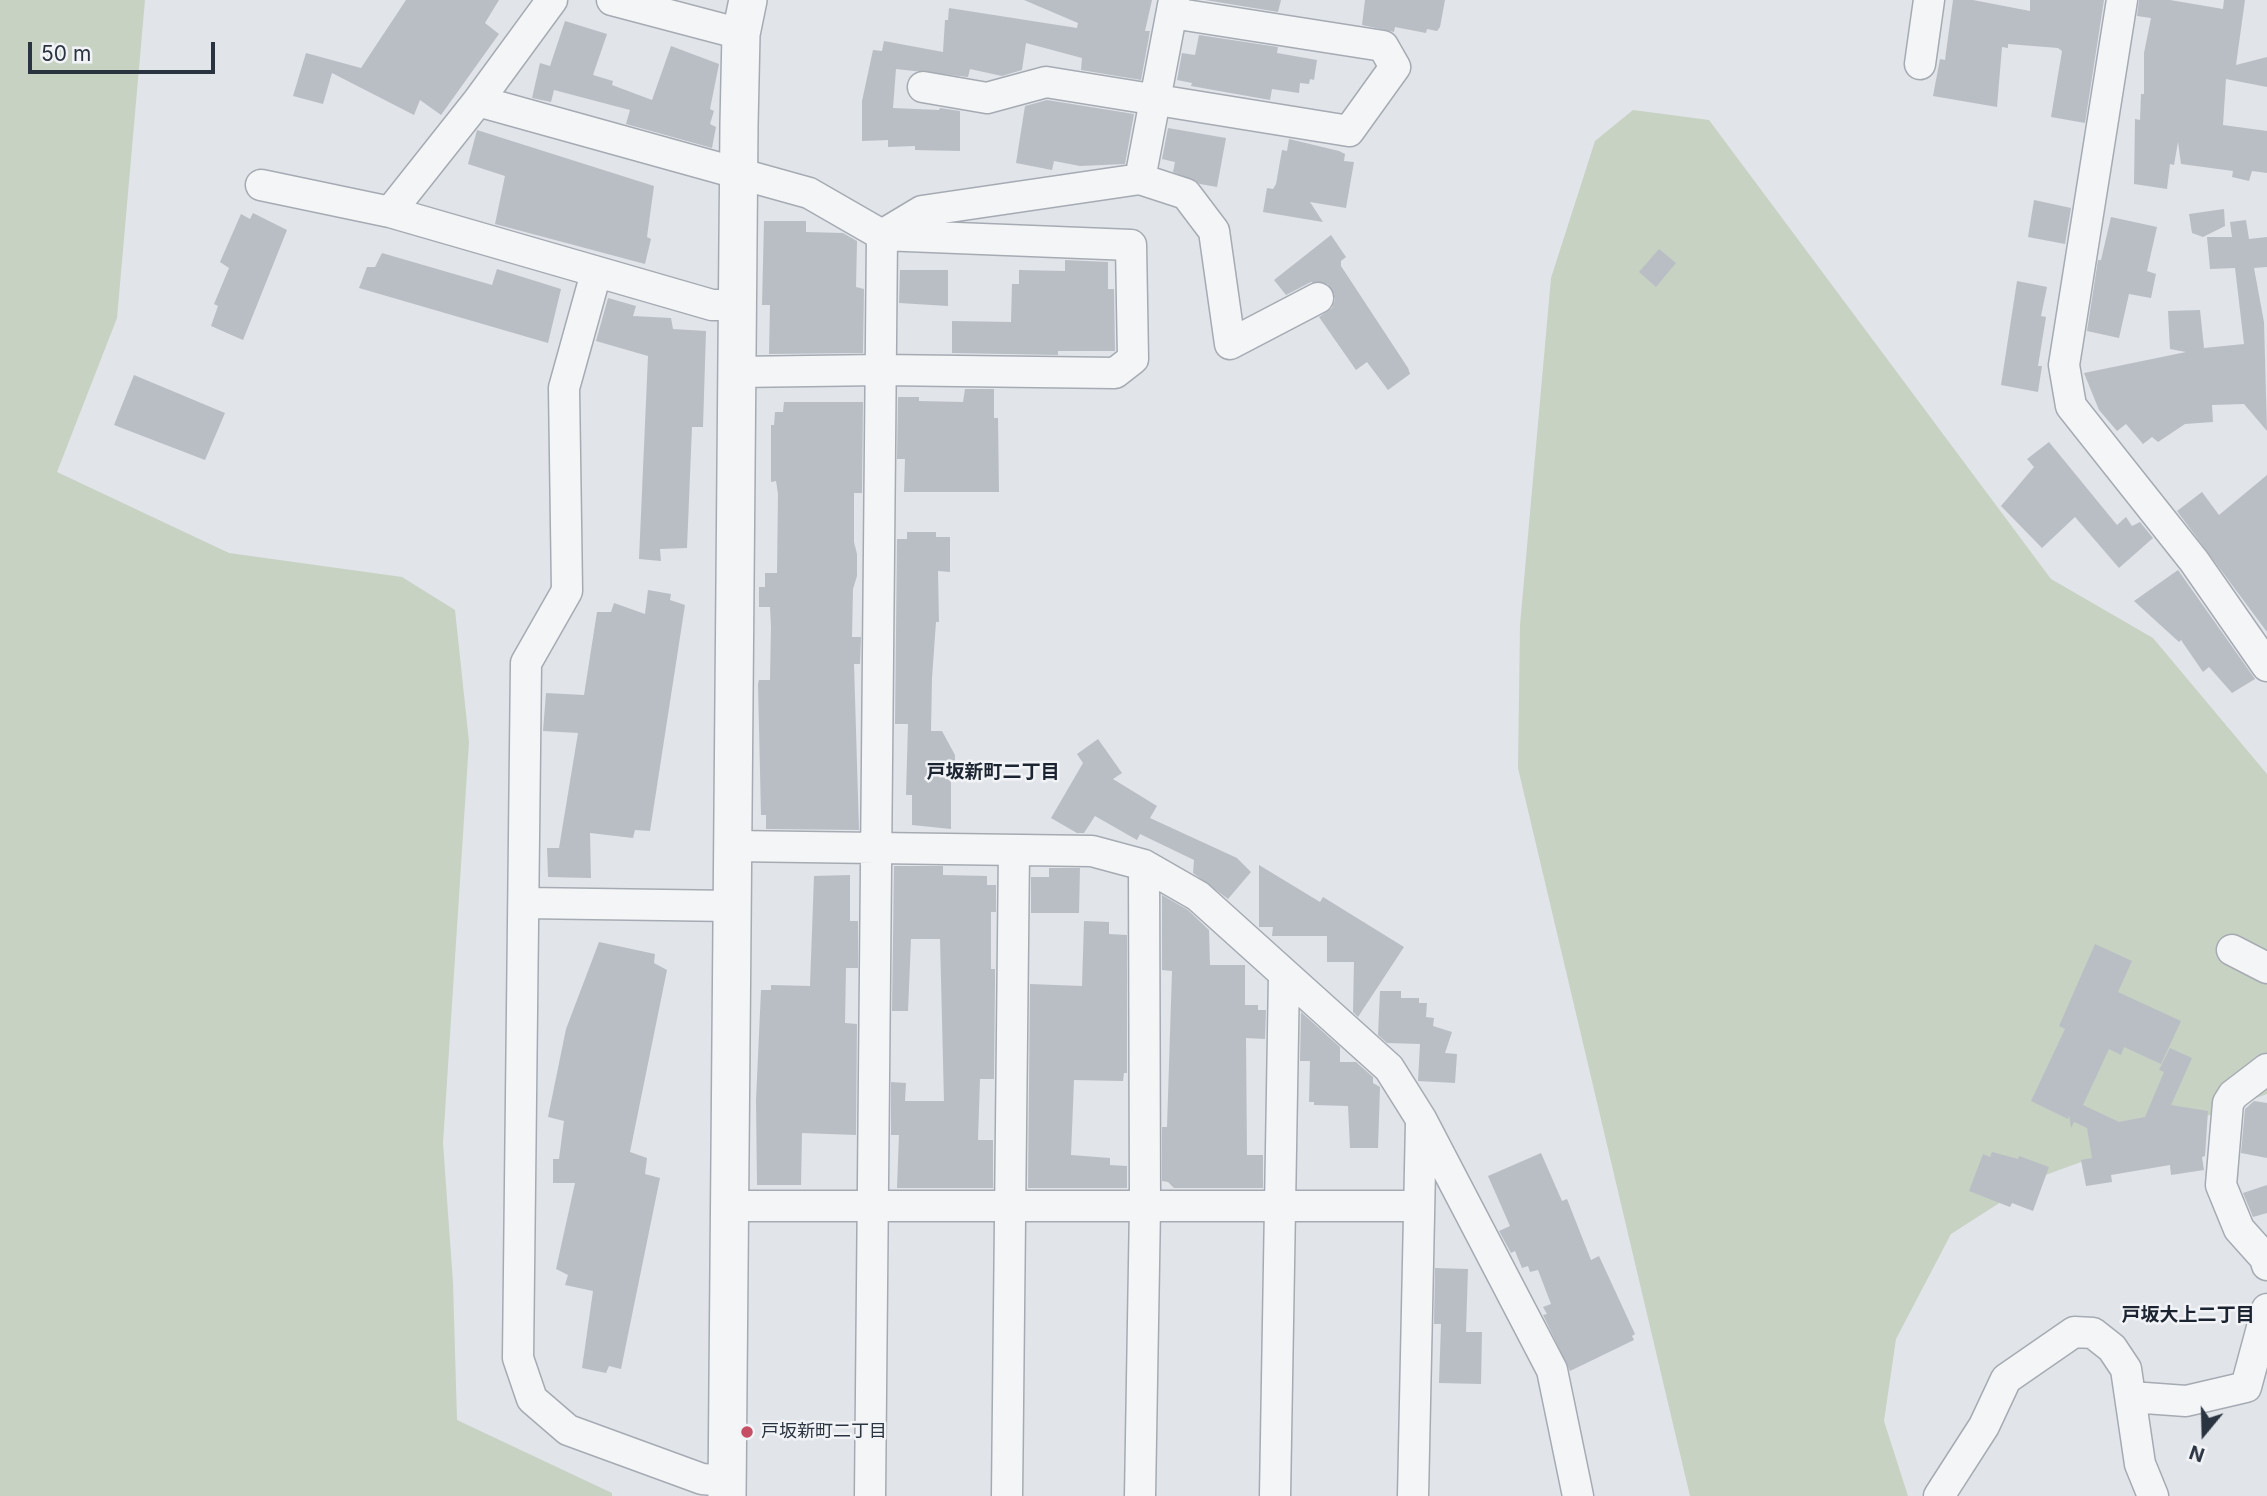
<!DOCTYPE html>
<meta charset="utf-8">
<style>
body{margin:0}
#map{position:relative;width:2267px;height:1496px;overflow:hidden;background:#e1e4e9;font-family:Inter,sans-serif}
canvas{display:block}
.north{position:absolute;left:2169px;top:1398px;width:70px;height:70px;-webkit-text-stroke:5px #f1f3f6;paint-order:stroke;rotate:199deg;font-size:19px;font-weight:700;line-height:28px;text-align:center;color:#2a3340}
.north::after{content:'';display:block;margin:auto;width:24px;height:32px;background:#2a3340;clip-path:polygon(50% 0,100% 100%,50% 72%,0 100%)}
.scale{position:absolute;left:28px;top:42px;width:187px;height:32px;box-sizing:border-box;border:4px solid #2a3340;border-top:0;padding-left:9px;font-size:21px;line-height:24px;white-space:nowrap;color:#2a3340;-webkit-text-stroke:5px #f1f3f6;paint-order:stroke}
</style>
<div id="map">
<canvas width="2267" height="1496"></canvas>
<div class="north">N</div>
<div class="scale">50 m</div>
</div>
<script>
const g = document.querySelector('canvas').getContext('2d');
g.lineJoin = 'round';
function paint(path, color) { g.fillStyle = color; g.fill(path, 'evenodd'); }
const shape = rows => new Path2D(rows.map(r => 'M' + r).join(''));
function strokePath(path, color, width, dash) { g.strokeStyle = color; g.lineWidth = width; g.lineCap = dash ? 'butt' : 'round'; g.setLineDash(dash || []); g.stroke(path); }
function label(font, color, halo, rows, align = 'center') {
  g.font = font + ' Inter,"Noto Sans JP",sans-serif'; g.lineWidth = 5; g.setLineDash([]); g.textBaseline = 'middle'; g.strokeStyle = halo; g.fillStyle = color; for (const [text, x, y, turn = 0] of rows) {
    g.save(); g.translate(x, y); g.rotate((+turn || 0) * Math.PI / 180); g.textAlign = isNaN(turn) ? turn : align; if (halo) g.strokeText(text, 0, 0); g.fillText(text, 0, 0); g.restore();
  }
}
const green = shape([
 [0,0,145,0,117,318,57,472,229,553,402,577,455,610,469,742,443,1143,453,1283,457,1420,612,1493,612,1496,0,1496],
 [1633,110,1709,120,2051,579,2153,638,2267,774,2267,1094,2040,1177,1951,1234,1896,1339,1884,1421,1908,1496,1690,1496,1518,768,1520,625,1551,278,1595,141]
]);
const building = shape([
 [406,0,499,0,485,23,499,34,441,115,420,100,414,115,332,73,323,104,293,96,306,53,361,68],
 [1024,0,1152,0,1145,31,1150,31,1141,80,1081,70,1082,58,1026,43,1022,70,1002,76,970,69,968,77,896,69,893,108,939,110,940,108,960,111,960,151,915,150,915,146,888,147,888,140,862,141,862,101,873,50,882,51,884,41,943,52,945,20,948,20,949,8,1077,28,1078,23],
 [1205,0,1281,0,1278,12],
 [1365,0,1445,0,1440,27,1437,31,1427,29,1426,33,1395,27,1394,32,1362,25],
 [1953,0,1973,0,2030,11,2030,0,2104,0,2085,123,2051,117,2062,51,2058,48,2008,44,2008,48,2002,47,1997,107,1933,96,1940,59,1945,60],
 [2139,0,2170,0,2223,9,2224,0,2245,0,2236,65,2267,57,2267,87,2226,79,2223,125,2267,131,2267,173,2252,171,2249,181,2232,177,2233,171,2181,164,2178,142,2174,165,2170,164,2167,189,2134,184,2135,119,2140,120,2141,94,2144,94,2144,53,2151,18,2137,16],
 [565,21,607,34,593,75,613,81,612,85,652,100,671,46,719,64,710,109,714,111,710,124,716,127,712,148,626,124,630,110,554,90,551,102,532,98,540,63,550,66],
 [1199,35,1278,47,1277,53,1317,60,1314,80,1310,79,1309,84,1300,83,1299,93,1272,89,1270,100,1191,86,1192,83,1177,80,1182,53,1195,55],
 [1047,100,1134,114,1125,164,1080,166,1054,161,1052,170,1016,163,1025,106],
 [1168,128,1226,138,1217,187,1200,184,1173,172,1175,162,1162,159],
 [477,130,654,186,647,237,651,239,645,264,495,224,505,176,468,164],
 [1289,139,1339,151,1345,154,1344,161,1354,162,1346,208,1310,202,1323,222,1263,212,1267,188,1273,189,1276,184,1282,150,1287,151],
 [2034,200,2071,208,2065,244,2028,237],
 [2224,209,2225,226,2203,237,2192,233,2189,214],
 [253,213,287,230,243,340,211,326,218,306,214,304,229,268,220,262,241,214,250,219],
 [2111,217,2157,227,2147,271,2156,274,2151,298,2129,294,2119,338,2087,331,2098,260,2101,260],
 [2246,220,2249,239,2267,237,2267,267,2254,268,2264,322,2267,431,2244,404,2212,405,2213,422,2185,424,2158,442,2152,437,2143,444,2126,424,2117,431,2099,410,2084,373,2186,352,2170,349,2168,311,2200,310,2204,348,2244,344,2235,268,2210,269,2207,237,2232,237,2230,222],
 [764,221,806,221,806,232,843,233,857,241,856,287,864,289,863,353,769,354,770,305,762,305],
 [1331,235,1346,257,1341,261,1341,266,1408,368,1410,374,1388,390,1367,362,1356,370,1319,317,1332,308,1335,299,1328,284,1311,282,1286,295,1274,280],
 [1659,249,1676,263,1656,287,1639,272],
 [382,253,492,285,497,269,561,289,548,343,359,288,367,267,375,267],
 [1065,260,1108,262,1108,289,1114,289,1115,351,1058,351,1058,355,952,353,952,321,1011,322,1012,284,1019,284,1019,270,1065,271],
 [900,270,948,270,948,306,899,303],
 [2017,281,2047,287,2041,316,2046,317,2038,366,2042,366,2038,392,2001,385],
 [608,298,636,306,633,316,671,318,673,329,706,331,703,427,692,427,687,548,660,549,661,561,639,559,648,356,596,341],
 [134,375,225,413,205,460,114,425],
 [965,389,994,389,994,418,998,418,999,492,904,492,905,459,897,459,898,397,919,397,919,401,963,402],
 [784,402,863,402,862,493,854,493,854,542,857,554,857,576,853,589,852,637,861,637,860,664,854,664,859,830,766,829,766,815,761,815,758,684,759,680,770,680,771,627,770,607,759,607,759,587,765,587,765,573,777,573,778,494,776,481,771,482,771,425,774,425,775,412,783,412],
 [2049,442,2117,525,2126,517,2132,526,2140,522,2153,538,2119,568,2075,517,2042,548,2001,506,2034,467,2027,459],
 [2267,475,2267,632,2177,511,2202,492,2219,515],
 [907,532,936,532,936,537,950,537,950,572,938,571,939,622,936,622,932,678,931,731,942,731,955,755,955,774,951,774,951,829,912,825,912,795,906,795,908,724,895,724,897,539,907,539],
 [2178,570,2255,679,2232,693,2209,667,2203,672,2181,640,2179,642,2134,601],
 [648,590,671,594,670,600,685,605,650,831,635,830,633,838,590,833,591,878,548,877,547,848,559,848,578,733,543,731,546,693,584,695,597,612,611,612,614,603,645,614],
 [1098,739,1122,773,1113,779,1157,806,1150,818,1237,858,1251,872,1228,899,1193,873,1194,860,1140,834,1137,840,1095,816,1084,833,1077,833,1051,818,1083,763,1077,754],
 [1259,865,1320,902,1323,897,1404,947,1358,1017,1353,1012,1354,962,1327,962,1327,936,1272,936,1273,927,1259,927],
 [894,866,943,866,943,875,987,876,987,885,996,885,996,912,991,912,991,969,995,969,995,983,994,1079,980,1079,978,1140,993,1140,993,1188,897,1188,899,1135,891,1135,891,1082,906,1083,905,1101,944,1101,940,939,911,939,908,1011,892,1011],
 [1049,868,1080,868,1079,913,1031,913,1031,877,1049,877],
 [850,875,850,921,858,921,858,968,846,968,845,1023,857,1024,856,1135,802,1133,801,1185,757,1185,756,1100,761,990,771,990,771,985,810,986,814,876],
 [1162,895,1188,910,1209,930,1210,965,1245,965,1245,1005,1258,1005,1258,1010,1266,1010,1265,1039,1246,1038,1247,1155,1263,1155,1263,1188,1174,1188,1168,1182,1162,1181,1162,1127,1167,1127,1172,971,1162,970],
 [1084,921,1109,922,1109,934,1127,935,1127,1073,1124,1073,1123,1081,1074,1080,1071,1155,1110,1158,1110,1165,1127,1166,1127,1188,1028,1188,1030,984,1082,986],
 [599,942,655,954,654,963,667,970,630,1152,647,1158,645,1174,660,1178,621,1369,609,1366,606,1373,582,1368,593,1291,565,1285,568,1275,556,1269,575,1183,553,1183,553,1159,559,1159,564,1121,548,1117,566,1029],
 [2095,944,2132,961,2118,992,2181,1021,2161,1064,2124,1047,2121,1055,2109,1049,2083,1105,2119,1122,2145,1117,2164,1072,2159,1070,2170,1048,2192,1058,2171,1105,2208,1111,2205,1156,2202,1157,2204,1170,2171,1175,2170,1165,2111,1175,2112,1182,2086,1186,2081,1160,2092,1158,2087,1128,2074,1122,2071,1128,2069,1115,2068,1119,2031,1101,2065,1029,2059,1026],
 [1380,991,1401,991,1401,998,1419,998,1419,1003,1427,1003,1426,1017,1434,1018,1433,1026,1452,1032,1445,1053,1457,1054,1455,1083,1418,1081,1420,1044,1387,1043,1378,1035],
 [1301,1012,1340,1047,1340,1062,1356,1062,1373,1077,1373,1083,1380,1087,1378,1148,1350,1148,1348,1106,1314,1105,1314,1102,1309,1102,1310,1061,1300,1061],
 [2254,1101,2267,1103,2267,1158,2241,1153,2245,1109],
 [1992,1152,2018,1159,2019,1156,2049,1167,2033,1211,2012,1203,2010,1207,1969,1191,1983,1154,1990,1157],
 [1541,1153,1562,1201,1567,1199,1591,1260,1599,1256,1635,1334,1632,1336,1634,1340,1570,1371,1543,1315,1547,1314,1543,1307,1551,1304,1538,1270,1530,1272,1528,1266,1522,1268,1515,1251,1511,1253,1499,1231,1510,1226,1488,1176],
 [2267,1185,2267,1213,2253,1217,2243,1193],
 [1435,1268,1468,1269,1466,1332,1482,1332,1481,1384,1439,1383,1441,1324,1434,1324]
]);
const minor = shape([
 [612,0,741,34],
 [2122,0,2064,365,2071,406,2194,561,2267,666],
 [1920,64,1929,0],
 [923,87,987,98,1046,82,1349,131,1395,67,1383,46,1172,13],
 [478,101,809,193,882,235,870,1496],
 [1140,179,1174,0],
 [261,185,390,212,712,305,737,305],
 [390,212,478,101,552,0],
 [596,273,564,388,567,591,526,663,518,1358,532,1399,568,1430,702,1479,727,1481],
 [737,372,881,370,1115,373,1133,359,1131,245,882,235,922,211,1140,179,1186,194,1214,231,1230,344,1318,298],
 [732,846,1092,851,1144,865,1198,896,1389,1068,1421,1119,1552,1370,1578,1496],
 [526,903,732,906],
 [2232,950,2267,968],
 [2267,1069,2233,1095,2228,1103,2221,1185,2239,1229,2265,1258,2267,1265],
 [731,1206,1418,1206],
 [2131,1397,2186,1401,2246,1387,2267,1309],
 [1007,1496,1014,850],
 [1140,1496,1145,1206,1144,865],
 [1275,1496,1284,975],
 [1413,1496,1421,1122],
 [1939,1496,1984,1426,2006,1379,2074,1332,2093,1333,2112,1348,2126,1369,2140,1464,2153,1496]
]);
const tertiary = shape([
 [727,1496,739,125,741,34,748,0]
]);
const markers = [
 [747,1432,7,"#c64e64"]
];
const poiNames = [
 ["戸坂新町二丁目",761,1432]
];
const neighbourhoodNames = [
 ["戸坂新町二丁目",993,772],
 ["戸坂大上二丁目",2188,1315]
];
paint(green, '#c7d2c3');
paint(building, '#b9bec5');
strokePath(minor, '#a6abb3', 33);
strokePath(tertiary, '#a6abb3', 40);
strokePath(minor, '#f4f5f7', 30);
strokePath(tertiary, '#f4f5f7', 37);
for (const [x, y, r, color] of markers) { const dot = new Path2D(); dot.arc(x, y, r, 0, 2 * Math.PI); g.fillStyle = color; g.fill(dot); strokePath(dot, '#f1f3f6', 2.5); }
label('18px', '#2a3340', '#f1f3f6', poiNames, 'left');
label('bold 19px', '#1c2431', '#f1f3f6', neighbourhoodNames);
</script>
